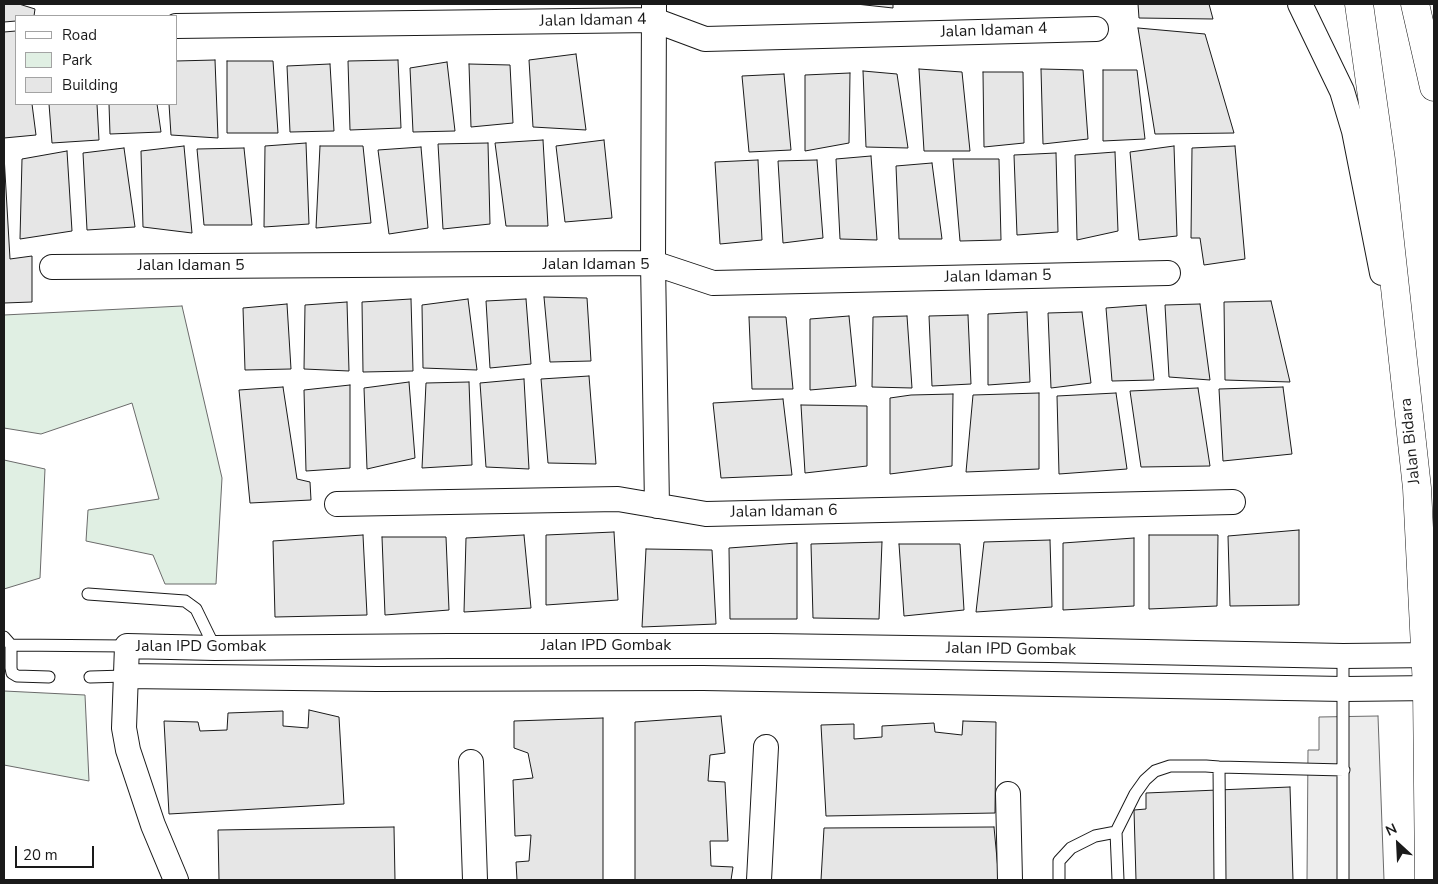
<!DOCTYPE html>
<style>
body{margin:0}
#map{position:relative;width:1438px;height:884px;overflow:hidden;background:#fff;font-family:"Nunito Sans",sans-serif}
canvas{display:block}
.frame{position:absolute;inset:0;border:5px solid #1a1a1a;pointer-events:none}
.legend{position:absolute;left:15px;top:15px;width:162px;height:90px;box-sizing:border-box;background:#fff;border:1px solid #a3a3a3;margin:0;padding:6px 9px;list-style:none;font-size:15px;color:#1a1a1a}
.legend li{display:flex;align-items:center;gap:10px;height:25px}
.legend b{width:25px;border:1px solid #a3a3a3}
.north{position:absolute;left:1373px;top:819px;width:50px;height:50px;-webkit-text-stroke:4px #fff;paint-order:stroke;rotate:335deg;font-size:14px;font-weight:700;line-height:20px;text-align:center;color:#1a1a1a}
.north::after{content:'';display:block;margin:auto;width:18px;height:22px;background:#1a1a1a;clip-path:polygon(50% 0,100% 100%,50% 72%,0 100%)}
.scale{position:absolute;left:15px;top:846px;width:79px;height:22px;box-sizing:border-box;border:2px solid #1a1a1a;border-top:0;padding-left:6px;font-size:15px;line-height:18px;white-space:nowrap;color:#1a1a1a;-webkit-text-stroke:4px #fff;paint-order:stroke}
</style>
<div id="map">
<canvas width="1438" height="884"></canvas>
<div class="frame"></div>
<ul class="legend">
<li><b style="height:6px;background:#fff"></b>Road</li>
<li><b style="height:14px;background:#e0efe3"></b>Park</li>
<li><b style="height:14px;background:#e6e6e6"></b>Building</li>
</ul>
<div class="north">N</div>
<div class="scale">20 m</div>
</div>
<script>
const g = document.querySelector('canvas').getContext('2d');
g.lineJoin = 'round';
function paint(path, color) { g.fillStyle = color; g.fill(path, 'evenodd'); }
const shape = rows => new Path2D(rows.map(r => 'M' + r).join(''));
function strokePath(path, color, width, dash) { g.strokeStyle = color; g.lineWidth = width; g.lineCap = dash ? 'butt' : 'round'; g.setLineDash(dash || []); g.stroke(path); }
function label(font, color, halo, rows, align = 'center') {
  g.font = font + ' "Nunito Sans",sans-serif'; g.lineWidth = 4; g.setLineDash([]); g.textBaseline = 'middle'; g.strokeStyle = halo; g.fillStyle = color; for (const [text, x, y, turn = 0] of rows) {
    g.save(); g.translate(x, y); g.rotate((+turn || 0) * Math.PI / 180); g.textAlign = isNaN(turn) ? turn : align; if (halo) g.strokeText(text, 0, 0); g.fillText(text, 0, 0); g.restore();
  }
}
const green = shape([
 [182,306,222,478,216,584,165,584,153,555,86,541,88,510,159,499,132,403,41,434,4,428,4,315,182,306],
 [4,460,45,469,40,578,4,589,4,460],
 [4,691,85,695,89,781,4,765,4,691]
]);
const parking = shape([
 [1378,716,1384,880,1307,880,1308,750,1319,750,1319,717,1378,716]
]);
const building = shape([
 [4,4,19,4,35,9,34,16,16,16,16,21,4,22,4,4],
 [856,4,893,4,893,8,856,4],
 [1138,4,1209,4,1213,19,1139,18,1138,4],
 [1138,28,1205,34,1234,133,1155,134,1138,28],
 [16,31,16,104,32,104,36,135,4,138,4,32,16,31],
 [576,54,586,130,533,127,529,60,576,54],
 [215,60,218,138,171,135,169,104,176,104,176,61,215,60],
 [398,60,401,128,350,130,348,61,398,60],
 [227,61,273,61,278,133,227,133,227,61],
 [447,62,455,131,413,132,410,68,447,62],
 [330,64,334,131,290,132,287,66,330,64],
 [469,64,510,65,513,123,471,127,469,64],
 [919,69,962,72,970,151,924,151,919,69],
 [1041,69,1083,70,1088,139,1043,144,1041,69],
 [1103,70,1137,70,1145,139,1103,141,1103,70],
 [863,71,897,74,908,148,866,147,863,71],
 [983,72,1023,72,1024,143,984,147,983,72],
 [850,73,849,143,805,151,805,75,850,73],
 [784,74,791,150,749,152,742,76,784,74],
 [49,104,97,104,99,140,52,143,49,104],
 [109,104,157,104,161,132,110,134,109,104],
 [543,140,548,226,506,226,495,143,543,140],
 [604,140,612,218,565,222,556,146,604,140],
 [306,143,309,224,264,227,265,146,306,143],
 [488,143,490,224,443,229,438,144,488,143],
 [184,146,192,233,143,227,141,151,184,146],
 [320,146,363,146,371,223,316,228,320,146],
 [1174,146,1177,236,1139,240,1130,152,1174,146],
 [1235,146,1245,259,1204,265,1200,238,1191,238,1192,148,1235,146],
 [421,147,428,228,389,234,378,150,421,147],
 [124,148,135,227,87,230,83,153,124,148],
 [244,148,252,225,204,225,197,149,244,148],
 [67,151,72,231,20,239,22,159,67,151],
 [1115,152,1118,231,1077,240,1075,155,1115,152],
 [1056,153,1058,232,1017,235,1014,155,1056,153],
 [4,155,10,259,32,256,32,302,4,303,4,155],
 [871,156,877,240,840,239,836,159,871,156],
 [953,159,999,159,1001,240,960,241,953,159],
 [758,160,762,240,720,244,715,162,758,160],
 [817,160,823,238,783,243,778,161,817,160],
 [932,163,942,239,899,239,896,166,932,163],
 [544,297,587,298,591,361,550,362,544,297],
 [411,299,413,371,363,372,362,302,411,299],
 [468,299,477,370,423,368,422,305,468,299],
 [526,299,531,364,490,368,486,301,526,299],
 [1271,301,1290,382,1225,380,1224,302,1271,301],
 [347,302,349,371,304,369,305,305,347,302],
 [287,304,291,369,245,370,243,308,287,304],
 [1200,304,1210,380,1169,377,1165,305,1200,304],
 [1146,305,1154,380,1112,381,1106,308,1146,305],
 [1027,312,1030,382,988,385,988,314,1027,312],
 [1082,312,1091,383,1051,388,1048,313,1082,312],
 [968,315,971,384,932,386,929,316,968,315],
 [849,316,856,386,810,390,810,319,849,316],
 [907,316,912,388,872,387,873,317,907,316],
 [749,317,786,317,793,389,752,389,749,317],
 [589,376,596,464,548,463,541,379,589,376],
 [524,379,529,469,486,467,480,383,524,379],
 [409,382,415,458,367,469,364,388,409,382],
 [469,382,472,465,422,468,426,383,469,382],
 [350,385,350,468,306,471,304,390,350,385],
 [283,387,297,479,310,482,311,500,250,503,239,390,283,387],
 [1283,387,1292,454,1223,461,1219,389,1283,387],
 [1198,388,1210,466,1141,467,1130,391,1198,388],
 [1039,393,1039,469,966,472,973,395,1039,393],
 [1116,393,1127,469,1059,474,1057,396,1116,393],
 [953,394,952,466,890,474,890,398,911,395,953,394],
 [783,399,792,475,721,478,713,403,783,399],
 [801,405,867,406,867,466,805,473,801,405],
 [1299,530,1299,605,1230,606,1228,536,1299,530],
 [614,532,618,600,546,605,546,535,614,532],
 [363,535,367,615,275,617,273,541,363,535],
 [524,535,531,608,464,612,466,538,524,535],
 [1149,535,1218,535,1217,606,1149,609,1149,535],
 [382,537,446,537,449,610,385,615,382,537],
 [1134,538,1134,606,1063,610,1063,543,1134,538],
 [1050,540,1052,607,976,612,984,542,1050,540],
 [882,542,879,619,813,618,811,544,882,542],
 [797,543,797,619,730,619,729,548,797,543],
 [899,544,960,544,964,610,904,616,899,544],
 [646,549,712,550,716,624,642,627,646,549],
 [309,710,339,717,344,804,169,814,164,721,198,722,200,731,227,730,228,713,283,711,283,726,308,728,309,710],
 [721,716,725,753,710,755,708,781,725,782,728,841,710,841,711,866,733,867,731,880,635,880,635,722,721,716],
 [603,718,603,880,517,880,516,862,529,861,531,835,515,836,513,780,533,778,528,753,514,748,514,721,603,718],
 [963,721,996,722,995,813,826,816,821,725,854,724,854,739,882,737,882,726,934,723,935,732,962,735,963,721],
 [1290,787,1293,880,1136,880,1134,810,1146,809,1146,793,1290,787],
 [394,827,395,880,219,880,218,830,394,827],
 [994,827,999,880,821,880,824,828,994,827]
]);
const service = shape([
 [88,594,185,601,196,609,215,648],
 [4,637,11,645,127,646],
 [11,645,11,668,12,673,17,676,49,677],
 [90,677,125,676],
 [1219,767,1220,880],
 [1059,880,1059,861,1071,848,1095,836,1116,832],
 [1118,880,1116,832,1135,794,1145,780,1155,771,1170,766,1206,766,1219,767,1344,770],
 [1343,880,1343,656]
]);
const minor = shape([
 [1300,4,1342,91,1354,131,1382,273],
 [654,5,653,263,657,506],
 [176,26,654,20,705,39,1096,29],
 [52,267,653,263,713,283,1168,273],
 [337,504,618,499,706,514,1233,502],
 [125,676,377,679,703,678,1344,689,1434,688],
 [471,762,475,880],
 [1008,794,1010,880],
 [176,880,153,825,128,750,124,728,127,646,215,648,449,646,770,646,1049,650,1343,656,1434,655],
 [759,880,766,747]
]);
const secondary = shape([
 [1359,4,1381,160,1417,488,1427,688,1429,880],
 [1415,4,1434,87]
]);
const streetNames = [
 ["Jalan Idaman 4",593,21,-1],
 ["Jalan Idaman 4",994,31,-2],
 ["Jalan Idaman 5",596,265],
 ["Jalan Idaman 5",191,266],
 ["Jalan Idaman 5",998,277,-1],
 ["Jalan Bidara",1411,441,-96],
 ["Jalan Idaman 6",784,512,-1],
 ["Jalan IPD Gombak",606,646],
 ["Jalan IPD Gombak",201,647],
 ["Jalan IPD Gombak",1011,650,1]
];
paint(green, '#e0efe3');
strokePath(green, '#6a6a6a', 1);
paint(parking, '#ededed');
strokePath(parking, '#6a6a6a', 1);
paint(building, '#e6e6e6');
strokePath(building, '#1a1a1a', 1);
strokePath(service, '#1a1a1a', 13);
strokePath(minor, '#1a1a1a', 26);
strokePath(secondary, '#1a1a1a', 29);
strokePath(service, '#fff', 11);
strokePath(minor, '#fff', 24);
strokePath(secondary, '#fff', 28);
label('16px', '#1a1a1a', '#fff', streetNames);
</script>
